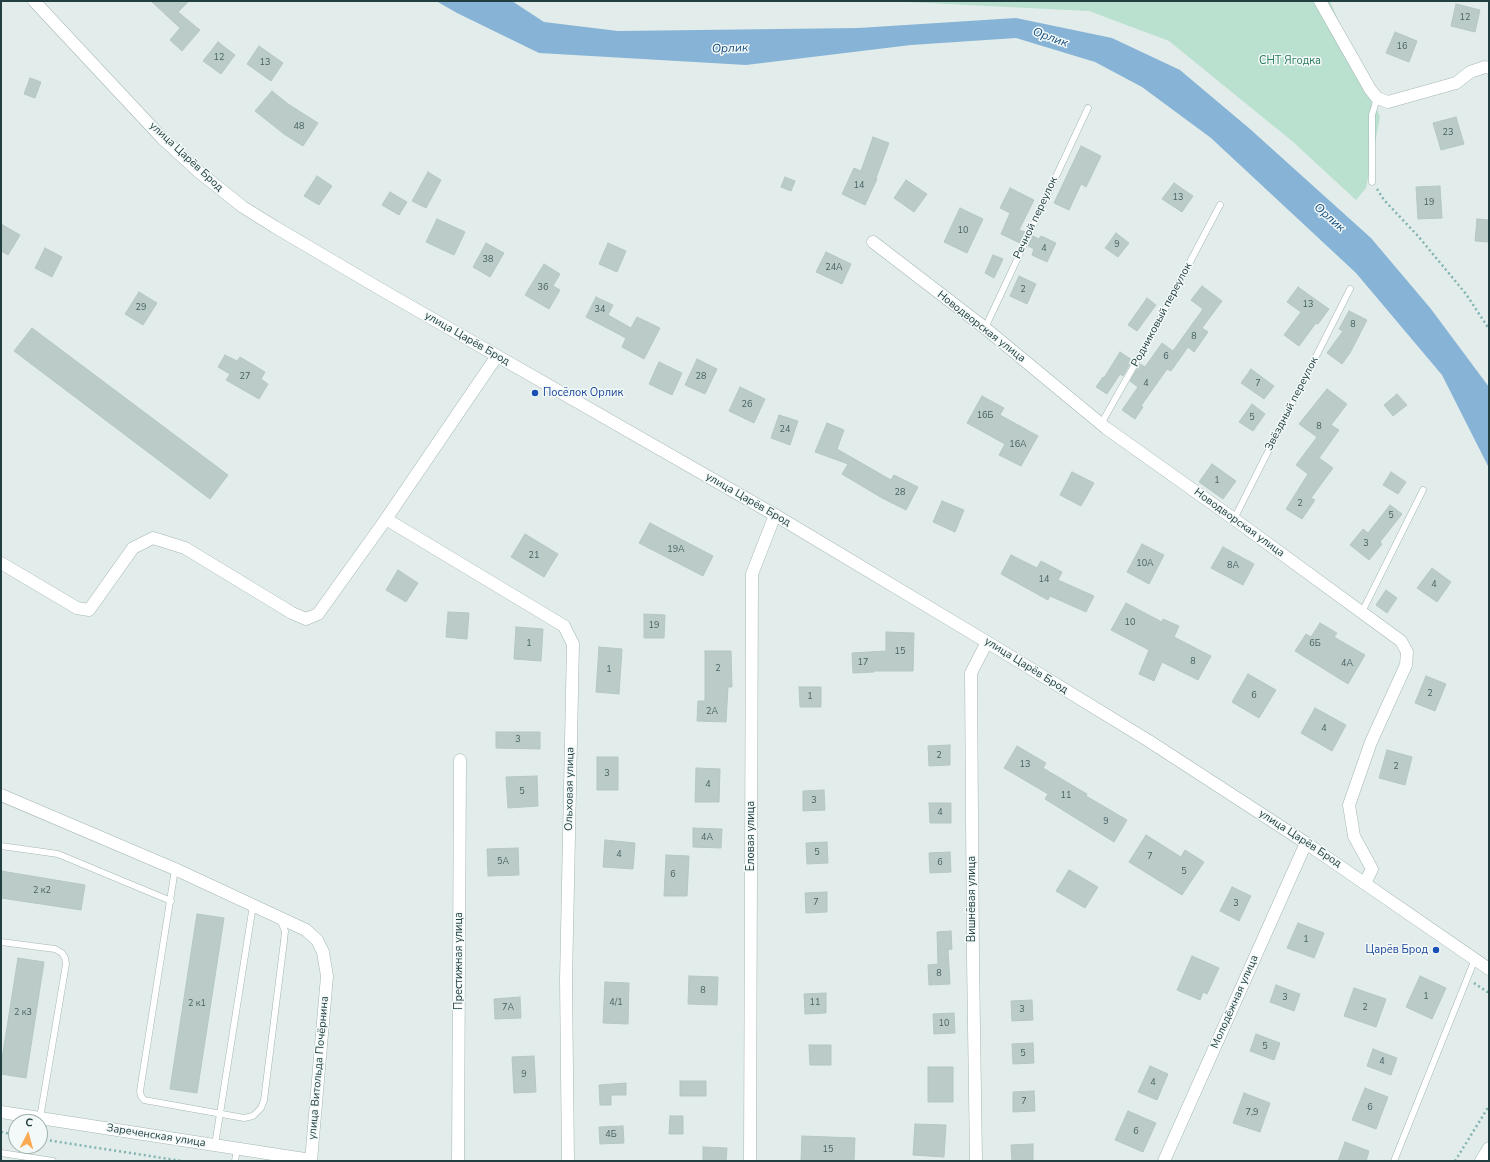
<!DOCTYPE html>
<meta charset="utf-8">
<style>
body{margin:0}
#map{position:relative;width:1490px;height:1162px;overflow:hidden;background:#e2edeb;font-family:"Nunito Sans",sans-serif}
canvas{display:block}
.frame{position:absolute;inset:0;border:2px solid #213f40;pointer-events:none}
.north{position:absolute;left:8px;top:1114px;width:40px;height:40px;box-sizing:border-box;background:#f3f9f8;border:1px solid #9fafae;border-radius:50%;rotate:6deg;font-size:11px;font-weight:700;line-height:16px;text-align:center;color:#213f40}
.north::after{content:'';display:block;margin:auto;width:14px;height:18px;background:#faaa53;clip-path:polygon(50% 0,100% 100%,50% 72%,0 100%)}
</style>
<div id="map">
<canvas width="1490" height="1162"></canvas>
<div class="frame"></div>
<div class="north">С</div>
</div>
<script>
const g = document.querySelector('canvas').getContext('2d');
g.lineJoin = 'round';
function paint(path, color) { g.fillStyle = color; g.fill(path, 'evenodd'); }
const shape = rows => new Path2D(rows.map(r => 'M' + r).join(''));
function strokePath(path, color, width, dash) { g.strokeStyle = color; g.lineWidth = width; g.lineCap = dash ? 'butt' : 'round'; g.setLineDash(dash || []); g.stroke(path); }
function label(font, color, halo, rows, align = 'center') {
  g.font = font + ' "Nunito Sans",sans-serif'; g.lineWidth = 3; g.setLineDash([]); g.textBaseline = 'middle'; g.strokeStyle = halo; g.fillStyle = color; for (const [text, x, y, turn = 0] of rows) {
    g.save(); g.translate(x, y); g.rotate((+turn || 0) * Math.PI / 180); g.textAlign = isNaN(turn) ? turn : align; if (halo) g.strokeText(text, 0, 0); g.fillText(text, 0, 0); g.restore();
  }
}
const green = shape([
 [886,1,1330,1,1380,117,1366,188,1356,200,1292,141,1169,41,1089,11]
]);
const water = shape([
 [436,1,512,1,544,22,618,31,858,28,1016,18,1112,38,1180,70,1250,129,1371,238,1431,309,1489,387,1489,468,1442,375,1356,273,1211,138,1142,87,1095,62,1016,38,911,45,746,65,539,53,457,13]
]);
const building = shape([
 [151,1,189,1,178,12,200,30,182,51,170,40,180,28,151,1],
 [1456,4,1480,10,1475,32,1451,26,1456,4],
 [1395,32,1417,41,1409,62,1386,53,1395,32],
 [218,42,235,55,221,74,203,61,218,42],
 [259,46,283,63,271,81,247,64,259,46],
 [30,78,41,82,35,98,24,94,30,78],
 [272,91,288,104,318,123,303,146,284,134,255,111,272,91],
 [1456,117,1464,144,1441,150,1433,123,1456,117],
 [873,137,889,143,876,178,877,179,865,205,842,194,854,168,861,171,873,137],
 [1081,146,1101,156,1086,187,1081,184,1069,210,1054,203,1081,146],
 [428,172,441,180,426,208,412,201,428,172],
 [317,176,332,186,319,205,304,196,317,176],
 [785,177,795,181,791,191,781,187,785,177],
 [906,180,927,194,914,212,894,198,906,180],
 [1174,183,1193,196,1182,212,1162,199,1174,183],
 [1440,186,1442,218,1418,219,1416,187,1440,186],
 [1010,188,1034,200,1019,230,1025,232,1020,243,1001,234,1010,213,1000,208,1010,188],
 [390,192,407,202,399,215,382,205,390,192],
 [960,208,983,219,967,253,944,242,960,208],
 [437,219,465,232,454,255,426,242,437,219],
 [1477,219,1489,220,1489,242,1475,241,1477,219],
 [1,224,20,235,8,255,1,251,1,224],
 [1116,233,1129,243,1118,257,1105,248,1116,233],
 [1033,236,1039,239,1041,236,1056,243,1047,262,1032,255,1034,249,1028,246,1033,236],
 [486,243,504,253,490,277,473,267,486,243],
 [608,243,626,251,617,272,599,264,608,243],
 [45,248,62,257,52,277,35,268,45,248],
 [826,252,851,264,842,284,816,272,826,252],
 [993,255,1003,259,994,278,985,273,993,255],
 [544,264,560,274,553,286,560,290,549,309,525,295,544,264],
 [1019,276,1036,284,1027,304,1010,296,1019,276],
 [1202,286,1222,301,1202,328,1208,332,1194,352,1188,347,1171,371,1167,369,1141,406,1143,407,1135,419,1122,410,1138,387,1130,381,1140,364,1145,367,1162,343,1173,351,1203,309,1191,300,1202,286],
 [1298,287,1329,309,1318,324,1316,323,1299,346,1284,335,1301,312,1287,302,1298,287],
 [139,292,157,303,143,325,125,314,139,292],
 [596,297,613,305,608,315,631,328,637,317,660,328,644,359,622,347,626,338,586,317,596,297],
 [1147,298,1156,305,1137,331,1128,325,1147,298],
 [1349,311,1367,320,1350,353,1342,364,1327,353,1343,331,1339,329,1349,311],
 [32,328,228,475,210,499,14,351,32,328],
 [1120,352,1132,360,1123,376,1120,374,1107,394,1096,387,1103,377,1104,378,1120,352],
 [225,355,237,361,240,357,265,372,261,379,268,384,259,399,226,380,230,374,218,367,225,355],
 [697,359,717,369,705,394,685,385,697,359],
 [659,362,682,373,672,395,649,384,659,362],
 [1251,369,1274,386,1264,399,1241,383,1251,369],
 [740,387,765,399,754,423,729,411,740,387],
 [1327,389,1347,404,1331,425,1339,430,1319,458,1333,468,1311,498,1315,500,1302,519,1286,509,1308,474,1296,465,1317,437,1299,424,1327,389],
 [1397,394,1407,405,1393,416,1384,405,1397,394],
 [982,396,1004,408,1000,415,1038,436,1021,466,999,455,1005,444,967,423,982,396],
 [1252,404,1265,414,1253,431,1239,422,1252,404],
 [779,415,798,421,790,445,771,438,779,415],
 [827,423,844,430,837,449,891,480,894,475,918,487,906,510,882,498,842,474,848,464,815,452,827,423],
 [1212,464,1236,481,1223,499,1199,482,1212,464],
 [1072,472,1094,483,1081,506,1060,495,1072,472],
 [1391,472,1406,482,1398,494,1383,485,1391,472],
 [942,501,964,510,955,532,933,522,942,501],
 [1390,505,1402,514,1380,542,1382,544,1369,560,1350,545,1363,529,1368,533,1390,505],
 [650,523,713,556,703,576,639,543,650,523],
 [525,534,558,554,544,577,511,557,525,534],
 [1142,544,1164,555,1149,584,1127,572,1142,544],
 [1223,547,1254,564,1243,585,1211,568,1223,547],
 [1011,555,1037,568,1041,561,1062,572,1058,580,1094,596,1086,612,1050,596,1048,600,1001,574,1011,555],
 [1432,568,1451,582,1437,602,1417,588,1432,568],
 [398,570,418,583,406,602,386,590,398,570],
 [1386,590,1397,598,1387,613,1376,605,1386,590],
 [1126,603,1162,622,1163,619,1179,626,1174,637,1211,656,1198,680,1162,662,1154,681,1139,674,1149,650,1111,630,1126,603],
 [448,612,469,613,467,639,446,637,448,612],
 [644,614,665,615,664,638,644,638,644,614],
 [1320,623,1337,633,1334,637,1365,655,1348,684,1295,651,1306,634,1311,637,1320,623],
 [516,627,543,629,541,661,514,659,516,627],
 [886,632,914,633,913,671,874,671,874,672,853,673,852,653,886,651,886,632],
 [599,647,622,649,619,694,596,692,599,647],
 [705,651,731,651,732,687,728,687,726,722,697,721,698,701,705,701,705,651],
 [1248,674,1276,690,1259,718,1232,702,1248,674],
 [1426,676,1446,684,1435,711,1415,703,1426,676],
 [799,687,821,687,821,707,800,707,799,687],
 [1315,708,1346,725,1332,751,1301,733,1315,708],
 [496,732,540,732,540,749,496,748,496,732],
 [950,745,950,765,929,766,928,746,950,745],
 [1017,746,1046,763,1043,768,1087,794,1086,796,1127,820,1114,842,1045,799,1048,794,1004,768,1017,746],
 [1387,750,1412,757,1405,785,1379,778,1387,750],
 [597,757,618,757,618,790,597,790,597,757],
 [696,768,720,769,719,802,695,802,696,768],
 [537,776,538,806,508,808,506,777,537,776],
 [824,790,825,810,803,811,803,791,824,790],
 [929,803,951,803,951,823,930,823,929,803],
 [693,828,722,829,721,848,693,847,693,828],
 [1146,835,1181,857,1185,850,1204,862,1182,895,1129,862,1146,835],
 [605,840,635,843,633,869,603,867,605,840],
 [827,842,828,863,807,864,806,843,827,842],
 [518,848,519,875,488,876,487,849,518,848],
 [950,852,951,872,930,873,929,853,950,852],
 [666,855,689,856,687,896,664,896,666,855],
 [1069,870,1098,887,1085,908,1056,891,1069,870],
 [1,871,85,885,81,910,1,898,1,871],
 [1232,887,1251,896,1239,921,1220,911,1232,887],
 [827,892,827,912,806,913,805,893,827,892],
 [197,914,224,918,197,1093,170,1089,197,914],
 [1298,923,1324,933,1314,958,1287,948,1298,923],
 [951,931,952,949,948,950,950,984,929,985,928,965,938,964,937,932,951,931],
 [1192,956,1219,968,1207,994,1203,992,1200,1000,1177,990,1192,956],
 [18,958,44,962,26,1078,1,1074,1,1065,18,958],
 [689,976,718,977,717,1005,688,1004,689,976],
 [1420,976,1446,988,1432,1019,1406,1007,1420,976],
 [605,982,629,983,628,1024,603,1023,605,982],
 [1276,985,1300,994,1294,1011,1270,1002,1276,985],
 [1354,988,1386,999,1376,1027,1344,1016,1354,988],
 [826,993,826,1013,805,1014,804,994,826,993],
 [520,997,521,1018,495,1019,494,999,520,997],
 [1032,1000,1033,1020,1012,1021,1011,1001,1032,1000],
 [954,1013,955,1033,934,1034,933,1014,954,1013],
 [1256,1034,1280,1043,1274,1060,1250,1051,1256,1034],
 [1033,1043,1034,1063,1013,1064,1012,1044,1033,1043],
 [809,1045,831,1045,831,1065,810,1065,809,1045],
 [1373,1049,1397,1058,1391,1075,1367,1066,1373,1049],
 [534,1056,536,1092,514,1093,512,1057,534,1056],
 [1150,1066,1168,1074,1157,1100,1138,1092,1150,1066],
 [928,1067,953,1067,953,1102,928,1102,928,1067],
 [680,1081,706,1081,706,1096,680,1096,680,1081],
 [626,1083,626,1095,611,1095,611,1105,600,1105,599,1085,626,1083],
 [1365,1088,1388,1097,1376,1129,1352,1120,1365,1088],
 [1034,1091,1035,1111,1013,1112,1013,1092,1034,1091],
 [1244,1093,1270,1103,1260,1132,1233,1123,1244,1093],
 [1128,1111,1156,1123,1143,1152,1115,1140,1128,1111],
 [670,1116,683,1116,683,1134,669,1134,670,1116],
 [915,1124,946,1125,944,1157,913,1155,915,1124],
 [623,1126,624,1143,600,1144,599,1127,623,1126],
 [802,1136,855,1138,854,1161,801,1161,802,1136],
 [1345,1142,1369,1151,1366,1161,1338,1161,1345,1142],
 [1033,1144,1033,1161,1012,1161,1011,1145,1033,1144],
 [703,1147,727,1148,726,1161,703,1161,703,1147]
]);
const path = shape([
 [1377,189,1384,200,1418,236,1466,294,1489,329],
 [1474,983,1489,993],
 [1,1132,16,1135],
 [40,1139,182,1161],
 [1455,1161,1489,1106]
]);
const service = shape([
 [1372,182,1372,115,1377,98],
 [985,328,1088,108],
 [1101,424,1152,334,1220,205],
 [1234,519,1350,289],
 [1362,612,1423,490],
 [1,846,58,854,171,901],
 [175,869,140,1091,141,1096,144,1100,244,1118,253,1116,261,1108,264,1100,284,941,285,931,280,919],
 [1,942,55,949,62,953,65,958,66,964,40,1118],
 [215,1145,253,905],
 [1,1153,53,1161],
 [235,1161,237,1148],
 [1394,1161,1475,959]
]);
const minor = shape([
 [1320,1,1370,89,1377,98,1388,102,1456,83,1470,72,1485,67,1489,68],
 [873,242,985,328,1106,428,1234,519,1401,641,1407,652,1406,665,1371,742,1349,805,1354,836,1372,869,1365,883],
 [386,519,564,626,573,644,566,980,568,1161],
 [1,563,77,608,89,610,133,548,153,538,185,548,292,613,306,619,318,614,386,519,497,356],
 [1,795,175,869,306,930,317,940,323,952,327,976,311,1161],
 [1,1112,311,1160],
 [458,1161,460,760],
 [750,1161,752,574,775,515],
 [976,1161,973,959,971,673,987,642],
 [1164,1161,1306,843]
]);
const tertiary = shape([
 [34,1,162,138,199,172,243,207,275,227,382,290,775,515,987,642,1149,741,1306,843,1489,969]
]);
const secondary = shape([
 [1481,1161,1489,1148]
]);
const markers = [
 [535,393,4,"#1a4fb4"],
 [1436,950,4,"#1a4fb4"]
];
const numberNames = [
 ["12",1465,18],
 ["16",1402,47],
 ["12",219,58],
 ["13",265,63],
 ["48",299,127],
 ["23",1448,133],
 ["14",859,186],
 ["13",1178,198],
 ["19",1429,203],
 ["10",963,231],
 ["9",1117,245],
 ["4",1044,249],
 ["38",488,260],
 ["24А",834,268],
 ["36",543,288],
 ["2",1023,290],
 ["13",1308,305],
 ["29",141,308],
 ["34",600,310],
 ["8",1353,325],
 ["8",1194,337],
 ["6",1166,357],
 ["27",245,377],
 ["28",701,377],
 ["4",1146,384],
 ["7",1258,384],
 ["26",747,405],
 ["16Б",985,416],
 ["5",1252,418],
 ["8",1319,427],
 ["24",785,430],
 ["16А",1018,445],
 ["1",1217,481],
 ["28",900,493],
 ["2",1300,504],
 ["5",1391,516],
 ["3",1366,544],
 ["19А",676,550],
 ["21",534,556],
 ["10А",1145,564],
 ["8А",1233,566],
 ["14",1044,580],
 ["4",1434,585],
 ["10",1130,623],
 ["19",654,626],
 ["1",529,644],
 ["6Б",1315,644],
 ["15",900,652],
 ["8",1193,662],
 ["17",863,663],
 ["4А",1347,664],
 ["2",718,669],
 ["1",609,670],
 ["2",1430,694],
 ["6",1254,696],
 ["1",810,697],
 ["2А",712,712],
 ["4",1324,729],
 ["3",518,740],
 ["2",939,756],
 ["13",1025,765],
 ["2",1396,767],
 ["3",607,774],
 ["4",708,785],
 ["5",522,792],
 ["11",1066,796],
 ["3",814,801],
 ["4",940,813],
 ["9",1106,822],
 ["4А",707,838],
 ["5",817,853],
 ["4",619,855],
 ["7",1150,857],
 ["5А",503,862],
 ["6",940,863],
 ["5",1184,872],
 ["6",673,875],
 ["2 к2",42,891],
 ["7",816,903],
 ["3",1236,904],
 ["1",1306,940],
 ["8",939,974],
 ["8",703,991],
 ["1",1426,997],
 ["3",1285,998],
 ["4/1",616,1003],
 ["11",815,1003],
 ["2 к1",197,1004],
 ["7А",508,1008],
 ["2",1365,1008],
 ["3",1022,1010],
 ["2 к3",23,1013],
 ["10",944,1024],
 ["5",1265,1047],
 ["5",1023,1054],
 ["4",1382,1062],
 ["9",524,1075],
 ["4",1153,1083],
 ["7",1024,1102],
 ["6",1370,1108],
 ["7,9",1252,1113],
 ["6",1136,1132],
 ["4Б",611,1135],
 ["15",828,1150]
];
const parkNames = [
 ["СНТ Ягодка",1290,61]
];
const streetNames = [
 ["улица Царёв Брод",186,157,43],
 ["Речной переулок",1036,218,-65],
 ["Родниковый переулок",1162,315,-62],
 ["Новодворская улица",981,327,38],
 ["улица Царёв Брод",467,339,30],
 ["Звёздный переулок",1292,404,-63],
 ["улица Царёв Брод",748,500,30],
 ["Новодворская улица",1239,523,36],
 ["улица Царёв Брод",1026,666,32],
 ["Ольховая улица",570,789,-89],
 ["Еловая улица",751,836,-90],
 ["улица Царёв Брод",1300,839,33],
 ["Вишнёвая улица",972,899,-90],
 ["Престижная улица",459,961,-90],
 ["Молодёжная улица",1235,1002,-66],
 ["улица Витольда Почёрнина",319,1068,-85],
 ["Зареченская улица",156,1136,9]
];
const transitNames = [
 ["Посёлок Орлик",543,393],
 ["Царёв Брод",1428,950,"right"]
];
const waterNames = [
 ["Орлик",1050,38,20],
 ["Орлик",730,49,-2],
 ["Орлик",1329,218,42]
];
paint(green, '#bae0cf');
paint(water, '#87b4d6');
paint(building, '#bacbc8');
strokePath(building, '#b4c7c5', 1);
strokePath(service, '#a4b5b4', 7);
strokePath(minor, '#a4b5b4', 13);
strokePath(tertiary, '#a4b5b4', 13);
strokePath(secondary, '#a0bab8', 13);
strokePath(path, '#81b3b1', 2.5, [2, 3]);
strokePath(service, '#fff', 6);
strokePath(minor, '#fff', 12);
strokePath(tertiary, '#fff', 12);
strokePath(secondary, '#fff', 12);
for (const [x, y, r, color] of markers) { const dot = new Path2D(); dot.arc(x, y, r, 0, 2 * Math.PI); g.fillStyle = color; g.fill(dot); strokePath(dot, '#f3f9f8', 1.5); }
label('9px', '#476262', null, numberNames);
label('11px', '#28795e', '#f3f9f8', parkNames);
label('11px', '#213f40', '#f3f9f8', streetNames);
label('11px', '#164399', '#f3f9f8', transitNames, 'left');
label('italic 12px', '#175180', '#f3f9f8', waterNames);
</script>
